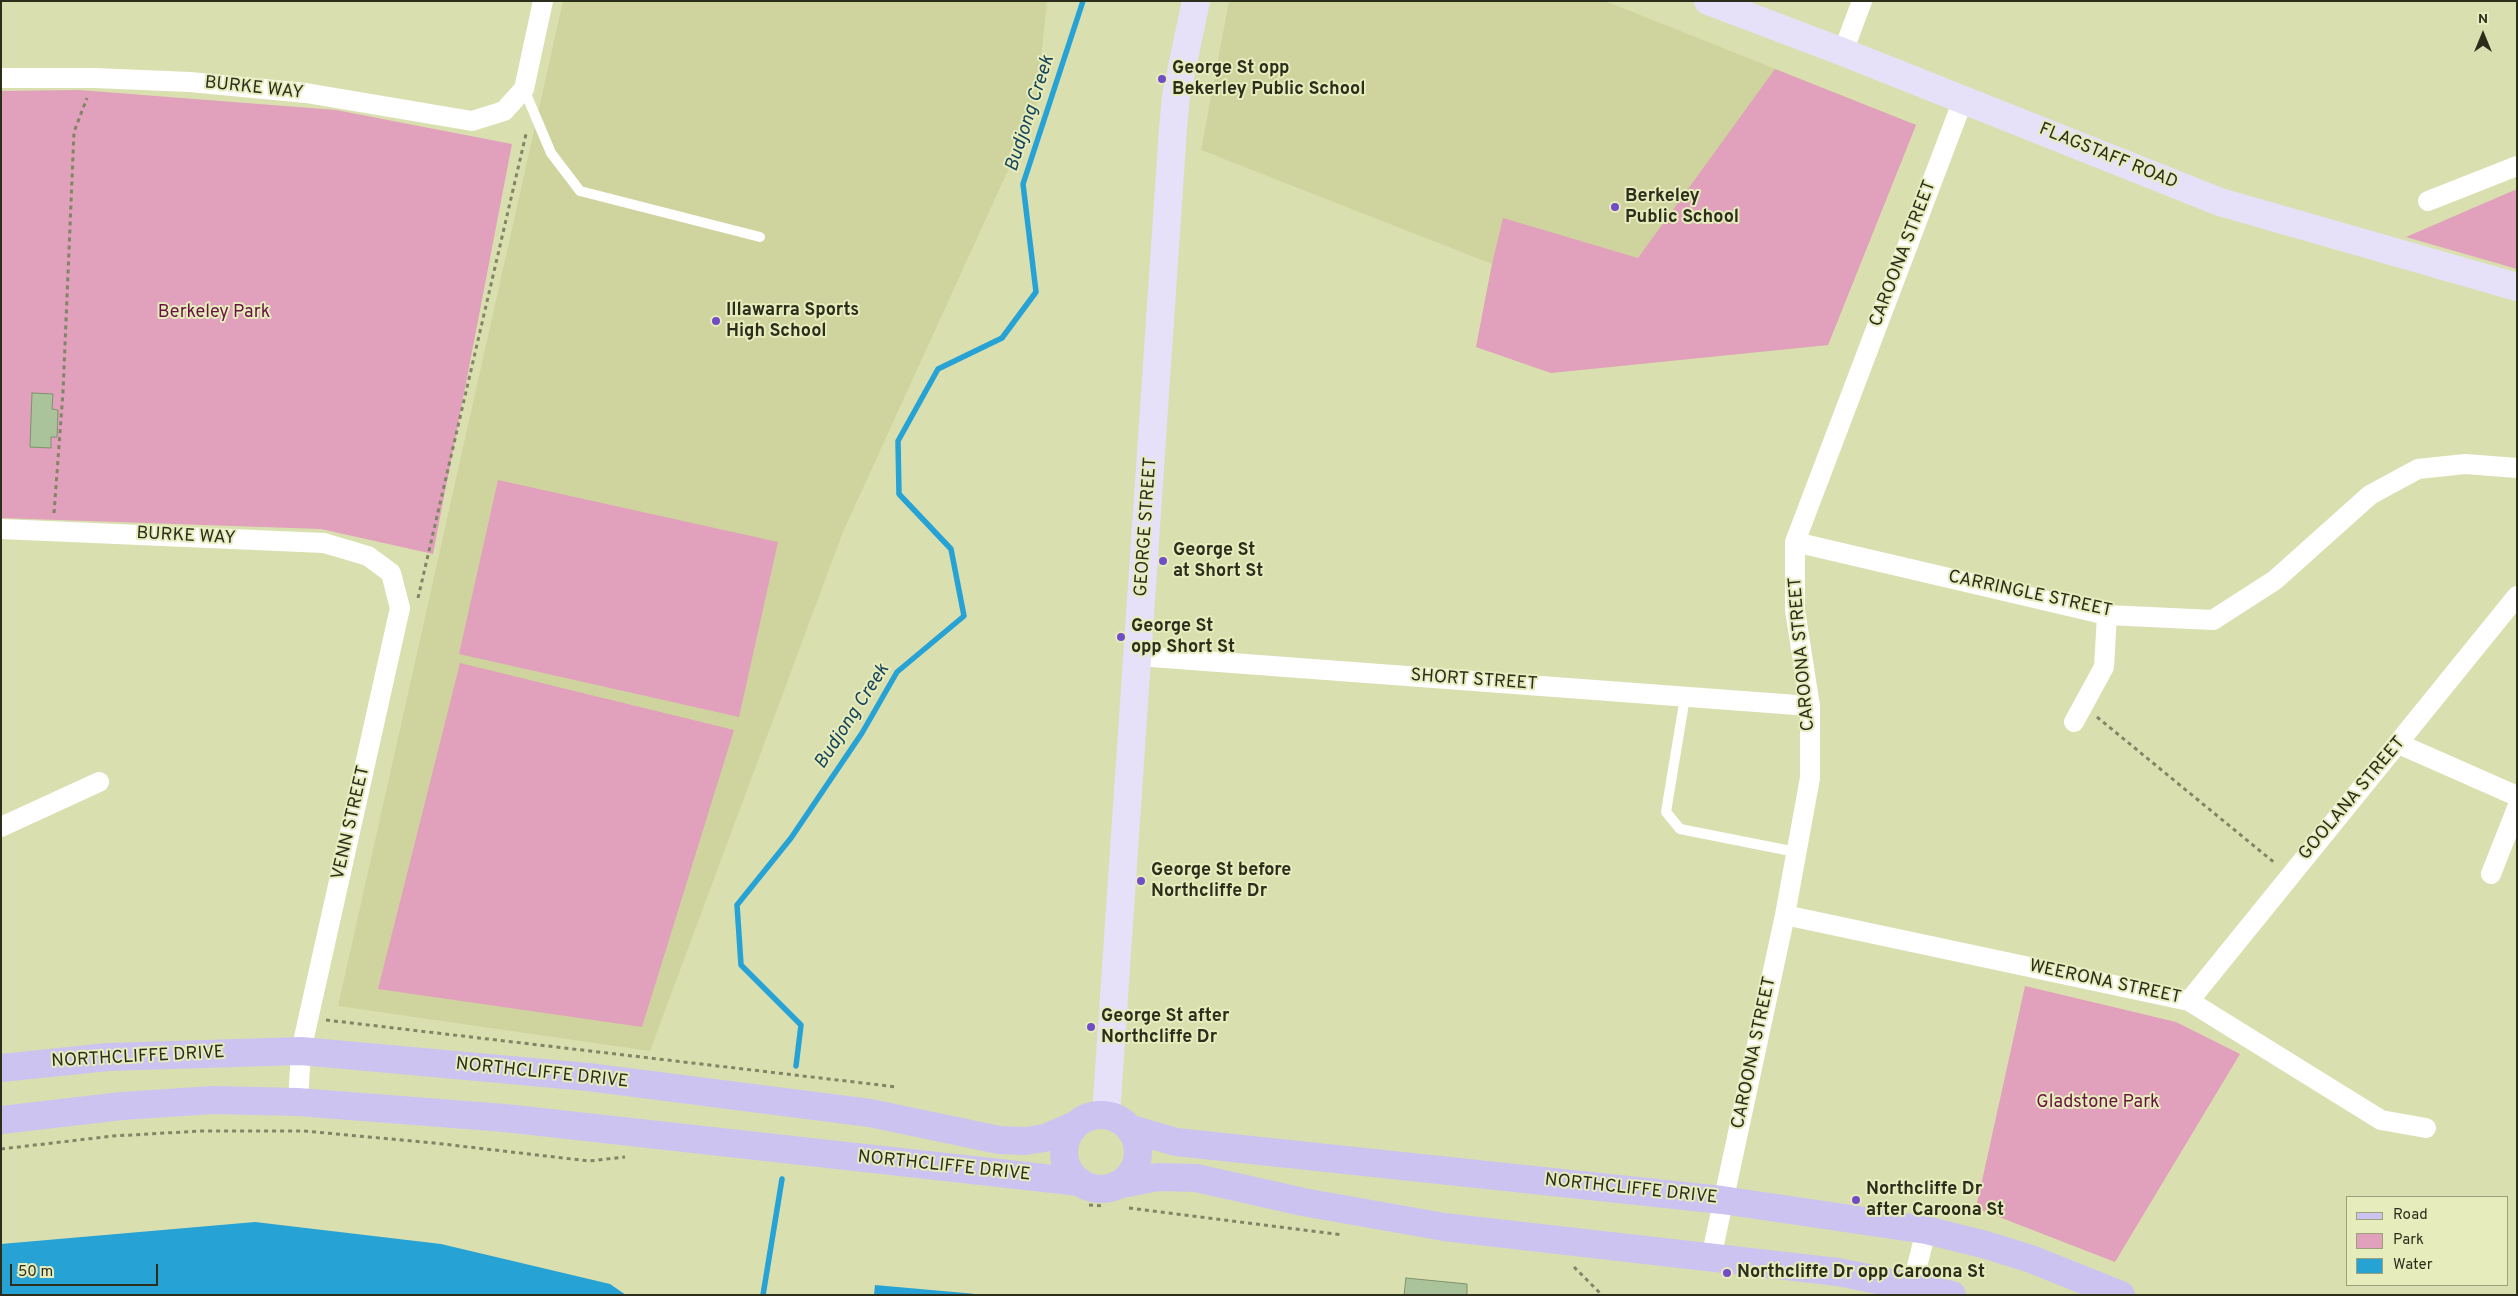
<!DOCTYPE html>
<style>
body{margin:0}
#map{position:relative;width:2518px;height:1296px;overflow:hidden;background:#dadfb0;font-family:Overpass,sans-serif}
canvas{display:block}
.frame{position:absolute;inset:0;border:2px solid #2c2e1c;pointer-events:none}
.legend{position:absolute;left:2346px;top:1196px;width:162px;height:90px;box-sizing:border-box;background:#e7ecbd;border:1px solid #9ca07d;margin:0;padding:6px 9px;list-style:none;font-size:15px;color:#2c2e1c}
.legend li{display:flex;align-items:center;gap:10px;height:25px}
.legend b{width:25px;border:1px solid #9ca07d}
.north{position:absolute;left:2458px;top:10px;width:50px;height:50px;-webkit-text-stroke:4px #e7ecbd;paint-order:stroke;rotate:0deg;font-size:14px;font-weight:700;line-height:20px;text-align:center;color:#2c2e1c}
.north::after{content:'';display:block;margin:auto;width:18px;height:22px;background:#2c2e1c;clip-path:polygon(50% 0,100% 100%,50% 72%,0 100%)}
.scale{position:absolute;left:10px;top:1264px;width:148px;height:22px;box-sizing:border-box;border:2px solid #2c2e1c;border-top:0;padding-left:6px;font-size:15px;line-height:18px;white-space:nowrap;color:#2c2e1c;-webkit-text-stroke:4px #e7ecbd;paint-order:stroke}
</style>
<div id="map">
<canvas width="2518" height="1296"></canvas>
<div class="frame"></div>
<ul class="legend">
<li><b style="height:6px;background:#ccc3f1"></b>Road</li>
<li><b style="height:14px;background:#e1a0bb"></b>Park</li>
<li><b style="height:14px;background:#27a2d5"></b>Water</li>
</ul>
<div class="north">N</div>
<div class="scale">50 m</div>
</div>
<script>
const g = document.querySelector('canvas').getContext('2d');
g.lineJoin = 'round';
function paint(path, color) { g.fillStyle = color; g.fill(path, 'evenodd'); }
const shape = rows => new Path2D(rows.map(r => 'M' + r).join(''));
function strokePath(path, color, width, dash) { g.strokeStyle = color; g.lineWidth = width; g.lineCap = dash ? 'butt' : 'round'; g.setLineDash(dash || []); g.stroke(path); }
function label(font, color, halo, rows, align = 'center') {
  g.font = font + ' Overpass,sans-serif'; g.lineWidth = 4; g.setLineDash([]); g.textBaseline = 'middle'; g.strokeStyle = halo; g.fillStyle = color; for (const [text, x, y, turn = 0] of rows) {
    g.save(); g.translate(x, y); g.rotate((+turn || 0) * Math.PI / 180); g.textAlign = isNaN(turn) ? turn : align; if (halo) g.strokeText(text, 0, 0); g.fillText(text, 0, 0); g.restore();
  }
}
const built = shape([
 [563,1,1047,1,1036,109,843,532,650,1051,338,1006],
 [1229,1,1605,1,1916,125,1828,345,1551,373,1476,347,1492,264,1201,150]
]);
const green = shape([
 [1775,69,1916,125,1828,345,1551,373,1476,347,1492,264,1503,218,1638,258],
 [79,90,336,110,512,144,433,554,321,529,1,518,1,91],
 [2517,189,2517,269,2406,237],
 [498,480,778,542,739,717,459,654],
 [460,663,734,730,642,1027,378,989],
 [2025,986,2176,1022,2240,1054,2115,1262,1976,1208]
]);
const water = shape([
 [255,1222,441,1244,610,1284,626,1295,1,1295,1,1244],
 [875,1285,976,1294,976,1295,874,1295]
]);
const stream = shape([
 [796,1066,801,1025,741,965,737,905,791,838,862,733,897,672,964,616,951,549,899,494,898,441,938,369,1002,338,1036,292,1023,184,1083,1],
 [763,1295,782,1179]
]);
const building = shape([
 [32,393,53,394,52,409,58,410,57,437,51,437,51,448,30,447,32,393],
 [1406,1278,1467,1284,1467,1295,1404,1295,1406,1278]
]);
const path = shape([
 [54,513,63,392,74,132,87,98],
 [418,598,526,134],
 [2097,717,2276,864],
 [326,1020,897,1087],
 [1,1149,113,1136,201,1131,304,1131,434,1143,589,1161,625,1157],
 [1089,1205,1105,1206],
 [1129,1208,1343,1235],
 [1574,1267,1602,1295]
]);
const lane = shape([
 [524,89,551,153,580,191,760,237],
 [1685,697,1666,812,1680,829,1796,852]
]);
const street = shape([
 [1843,52,1862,1],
 [1,78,95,78,190,82,306,93,472,121,504,111,524,89,543,1],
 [2428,201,2517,166],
 [1,529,324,543,368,556,391,573,400,608,301,1051,298,1102],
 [1795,542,2107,615,2213,620,2275,580,2370,495,2418,469,2465,464,2517,468],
 [1138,656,1810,706],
 [2074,722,2104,667,2107,615],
 [2399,744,2517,796],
 [1,827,99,782],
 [2491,874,2517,808],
 [1785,915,2189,1001,2381,1120,2426,1128],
 [2189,1001,2517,596],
 [1711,1258,1785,915,1810,778,1810,706,1795,610,1795,542,1963,100],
 [1910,1295,1926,1230]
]);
const secondary = shape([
 [1708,1,1843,52,2220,202,2517,287],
 [1106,1115,1173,129,1176,96,1196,1]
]);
const primary = shape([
 [1,1068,108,1057,301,1051,588,1077,870,1113,999,1140,1025,1141,1045,1138,1075,1125],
 '1064 1152a37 37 0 1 1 74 0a37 37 0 1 1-74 0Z',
 [1,1120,122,1106,213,1100,298,1102,505,1118,1080,1182],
 [1131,1129,1176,1142,1722,1200,1926,1230,1986,1245,2031,1259,2121,1295],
 [1117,1185,1158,1177,1196,1178,1303,1202,1444,1227,1838,1272,1952,1295]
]);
const markers = [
 [1162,79,5,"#704dc6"],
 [1615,207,5,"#704dc6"],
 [716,321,5,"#704dc6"],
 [1163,561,5,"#704dc6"],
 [1121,637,5,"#704dc6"],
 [1141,881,5,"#704dc6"],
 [1091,1027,5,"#704dc6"],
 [1856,1200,5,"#704dc6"],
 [1727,1273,5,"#704dc6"]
];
const poiNames = [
 ["George St opp",1172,69],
 ["Bekerley Public School",1172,90],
 ["Berkeley",1625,197],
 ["Public School",1625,218],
 ["Illawarra Sports",726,311],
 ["High School",726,332],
 ["George St",1173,551],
 ["at Short St",1173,572],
 ["George St",1131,627],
 ["opp Short St",1131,648],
 ["George St before",1151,871],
 ["Northcliffe Dr",1151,892],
 ["George St after",1101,1017],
 ["Northcliffe Dr",1101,1038],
 ["Northcliffe Dr",1866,1190],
 ["after Caroona St",1866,1211],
 ["Northcliffe Dr opp Caroona St",1737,1273]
];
const streetNames = [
 ["BURKE WAY",254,89,6],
 ["FLAGSTAFF ROAD",2108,157,22],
 ["CAROONA STREET",1904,254,-69],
 ["GEORGE STREET",1147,527,-86],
 ["BURKE WAY",186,537,3],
 ["CARRINGLE STREET",2030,595,12],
 ["CAROONA STREET",1803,654,-95],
 ["SHORT STREET",1474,681,4],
 ["GOOLANA STREET",2353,799,-50],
 ["VENN STREET",352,823,-77],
 ["WEERONA STREET",2105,983,12],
 ["CAROONA STREET",1755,1053,-78],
 ["NORTHCLIFFE DRIVE",138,1058,-3],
 ["NORTHCLIFFE DRIVE",542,1074,6],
 ["NORTHCLIFFE DRIVE",944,1167,6],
 ["NORTHCLIFFE DRIVE",1631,1190,6]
];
const parkNames = [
 ["Berkeley Park",214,313],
 ["Gladstone Park",2098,1103]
];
const waterNames = [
 ["Budjong Creek",1031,114,-72],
 ["Budjong Creek",853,717,-57]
];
paint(built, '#cfd49e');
paint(green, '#e1a0bb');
paint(water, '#27a2d5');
strokePath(stream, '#27a2d5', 5.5);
paint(building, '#abc39a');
strokePath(building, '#7d936c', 1);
strokePath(path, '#818565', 3, [4, 4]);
strokePath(lane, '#fff', 10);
strokePath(street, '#fff', 20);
strokePath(secondary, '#e6e1f8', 28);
strokePath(primary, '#ccc3f1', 28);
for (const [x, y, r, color] of markers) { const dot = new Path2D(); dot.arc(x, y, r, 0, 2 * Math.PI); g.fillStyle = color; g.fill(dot); strokePath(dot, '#e7ecbd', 2); }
label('bold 18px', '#2c2e1c', '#e7ecbd', poiNames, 'left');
label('18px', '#2c2e1c', '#e7ecbd', streetNames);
label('18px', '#671341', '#e7ecbd', parkNames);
label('italic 19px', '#16455b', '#e7ecbd', waterNames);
</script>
